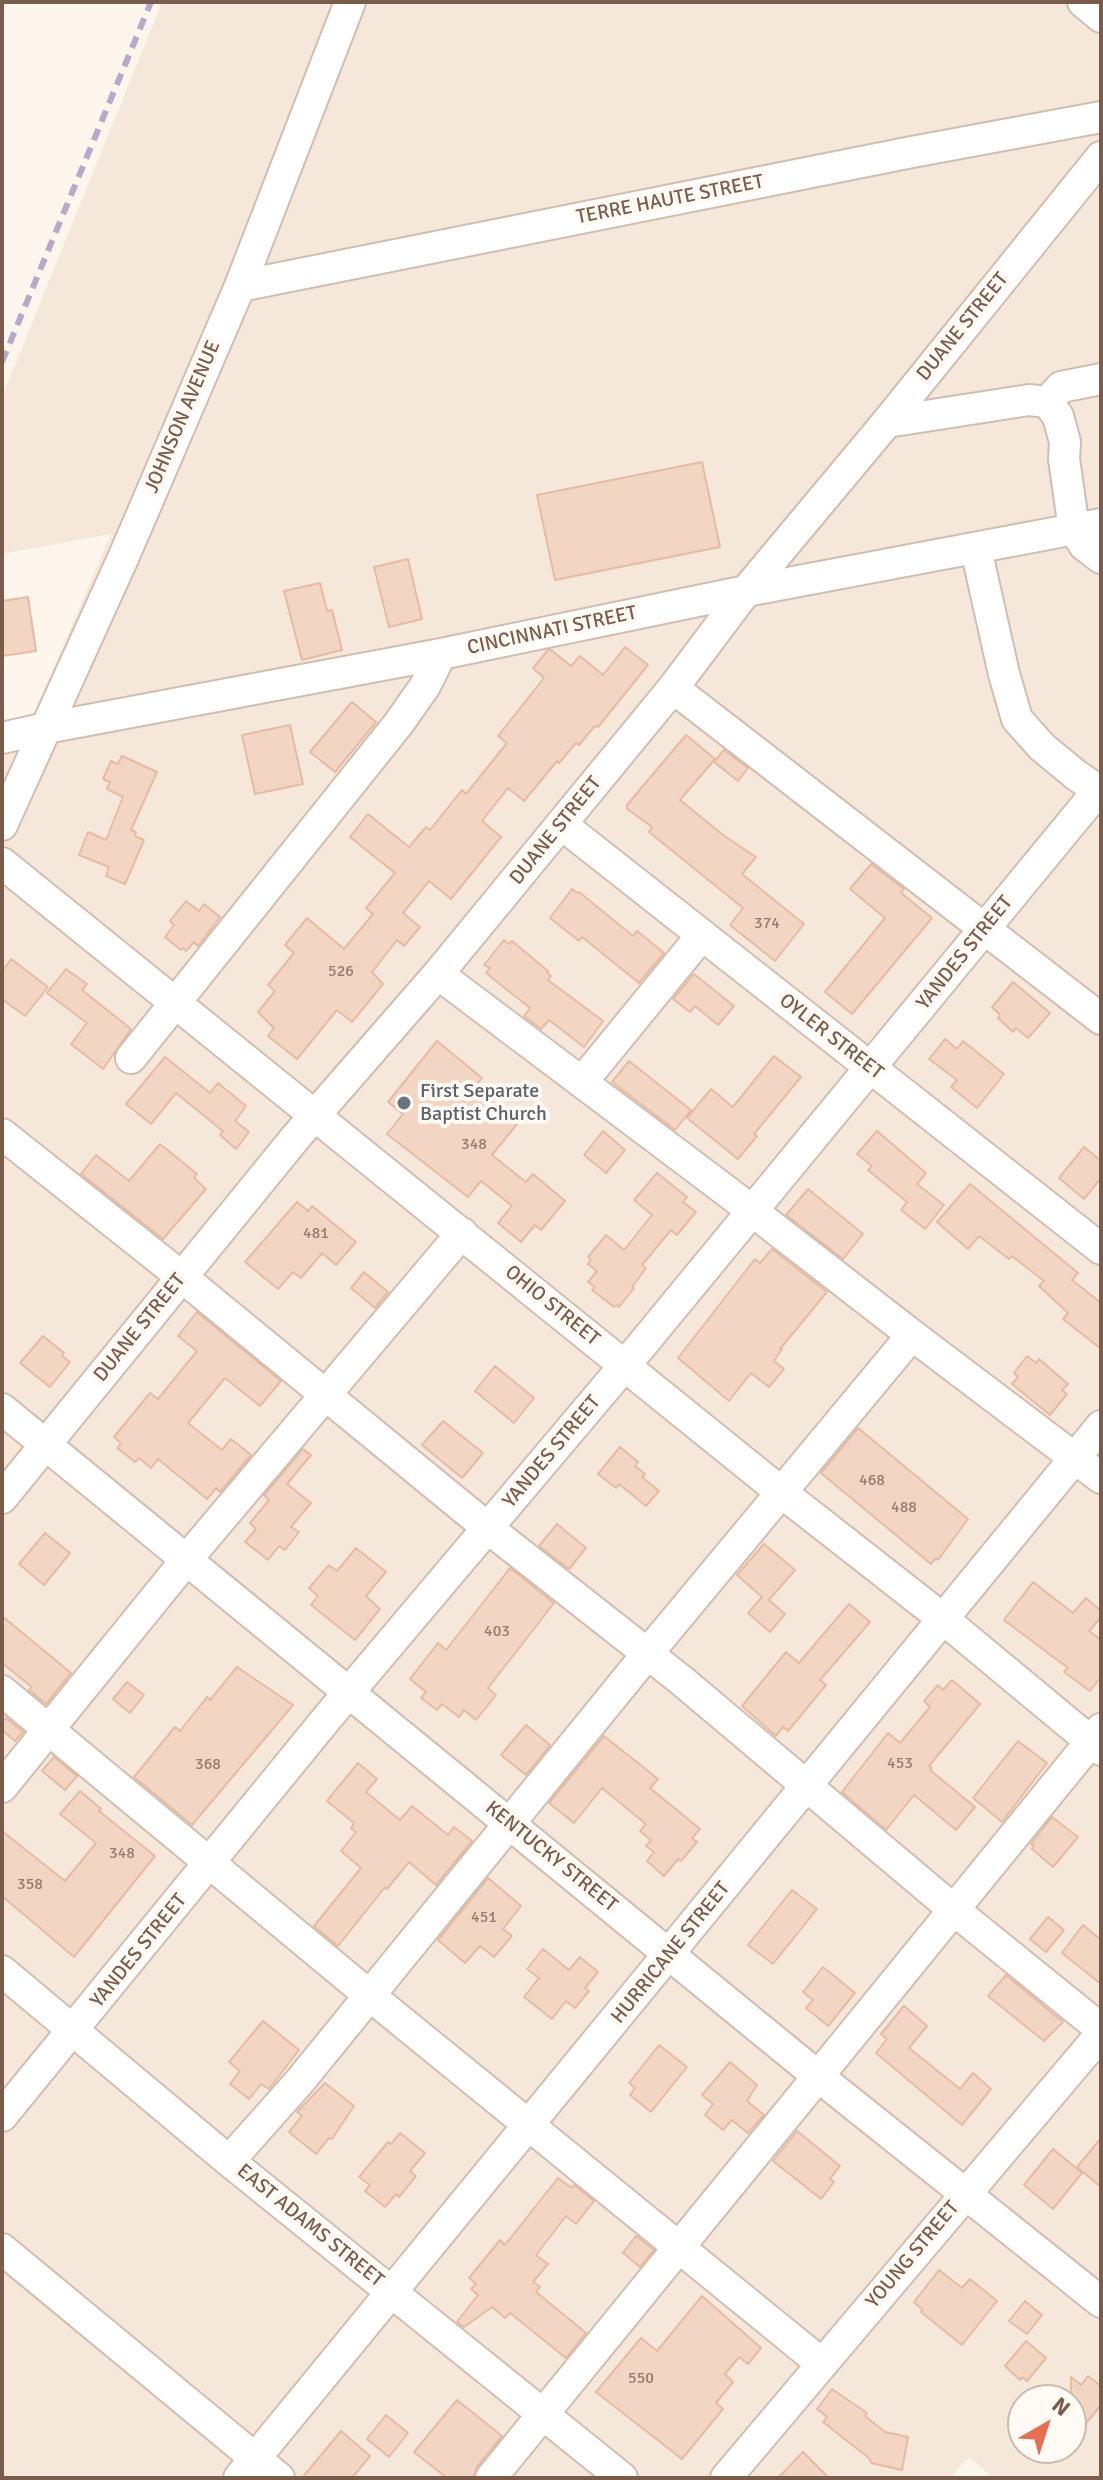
<!DOCTYPE html>
<style>
body{margin:0}
#map{position:relative;width:1103px;height:2480px;overflow:hidden;background:#fdf6ec;font-family:Signika,sans-serif}
canvas{display:block}
.frame{position:absolute;inset:0;border:4px solid #7a5c4d;pointer-events:none}
.north{position:absolute;left:1007px;top:2384px;width:80px;height:80px;box-sizing:border-box;background:#fffaf3;border:2px solid #cabbb1;border-radius:50%;rotate:39deg;font-size:22px;font-weight:700;line-height:32px;text-align:center;color:#7a5c4d}
.north::after{content:'';display:block;margin:auto;width:28px;height:36px;background:#e76f51;clip-path:polygon(50% 0,100% 100%,50% 72%,0 100%)}
</style>
<div id="map">
<canvas width="1103" height="2480"></canvas>
<div class="frame"></div>
<div class="north">N</div>
</div>
<script>
const g = document.querySelector('canvas').getContext('2d');
g.lineJoin = 'round';
function paint(path, color) { g.fillStyle = color; g.fill(path, 'evenodd'); }
const shape = rows => new Path2D(rows.map(r => 'M' + r).join(''));
function strokePath(path, color, width, dash) { g.strokeStyle = color; g.lineWidth = width; g.lineCap = dash ? 'butt' : 'round'; g.setLineDash(dash || []); g.stroke(path); }
function label(font, color, halo, rows, align = 'center') {
  g.font = font + ' Signika,sans-serif'; g.lineWidth = 8; g.setLineDash([]); g.textBaseline = 'middle'; g.strokeStyle = halo; g.fillStyle = color; for (const [text, x, y, turn = 0] of rows) {
    g.save(); g.translate(x, y); g.rotate((+turn || 0) * Math.PI / 180); g.textAlign = isNaN(turn) ? turn : align; if (halo) g.strokeText(text, 0, 0); g.fillText(text, 0, 0); g.restore();
  }
}
const residential = shape([
 [162,2,1101,2,1101,2478,994,2478,969,2457,950,2478,2,2478,2,746,22,741,111,534,2,554,2,397],
 [1023,2400,1071,2400,1071,2448,1023,2448]
]);
const building = shape([
 [702,462,720,547,555,580,537,495,702,462],
 [408,559,422,619,389,627,374,567,408,559],
 [320,583,327,611,332,610,342,650,302,660,284,591,320,583],
 [28,597,36,651,2,656,2,601,28,597],
 [625,647,648,665,598,727,595,726,579,745,576,743,559,763,557,761,524,801,508,788,482,821,501,837,451,899,429,881,403,913,420,927,404,946,397,940,372,972,383,984,352,1022,337,1010,297,1059,268,1036,274,1028,258,1012,275,991,268,985,294,953,285,945,307,918,344,949,373,914,366,908,395,873,350,837,368,814,409,847,426,827,430,830,462,790,466,794,507,743,498,736,544,678,533,668,548,650,551,650,571,666,580,656,603,675,625,647],
 [352,702,376,722,335,772,310,752,352,702],
 [290,725,303,784,255,794,242,735,290,725],
 [686,735,715,759,680,800,723,835,756,857,742,874,804,924,775,961,730,925,743,908,649,832,652,827,627,809,627,805,686,735],
 [724,750,748,768,738,781,714,762,724,750],
 [122,756,157,772,131,830,136,832,135,836,144,840,125,884,106,876,109,867,79,855,88,832,106,840,123,797,107,789,110,782,103,779,111,761,118,764,122,756],
 [871,864,904,889,901,893,932,918,852,1014,825,992,885,918,850,889,871,864],
 [572,889,577,893,579,892,633,936,637,931,664,953,639,983,582,937,579,941,550,918,572,889],
 [186,901,199,911,204,904,220,917,198,946,194,942,186,951,183,948,181,950,165,937,174,925,170,921,186,901],
 [504,940,509,944,512,941,548,971,547,973,551,976,548,980,603,1021,584,1047,549,1020,541,1029,524,1016,530,1008,486,973,490,968,484,965,504,940],
 [11,959,48,987,25,1016,2,999,2,972,11,959],
 [66,969,87,984,82,990,131,1029,103,1069,71,1044,87,1023,47,993,66,969],
 [694,974,734,1006,718,1025,695,1006,690,1012,673,999,694,974],
 [1013,982,1050,1013,1028,1038,1016,1028,1013,1032,998,1018,1000,1015,992,1007,1013,982],
 [945,1039,957,1049,963,1041,1004,1074,977,1108,951,1087,957,1080,929,1059,945,1039],
 [437,1041,482,1078,474,1088,517,1124,492,1155,526,1182,533,1174,565,1201,541,1230,535,1225,521,1242,498,1223,512,1206,481,1181,468,1197,387,1134,403,1114,388,1102,437,1041],
 [774,1056,801,1077,754,1134,757,1136,738,1159,687,1118,711,1089,733,1107,774,1056],
 [165,1057,210,1093,218,1083,246,1106,235,1121,249,1132,236,1149,220,1135,223,1131,176,1093,151,1124,126,1104,165,1057],
 [629,1061,691,1110,675,1130,612,1082,629,1061],
 [603,1131,625,1150,606,1173,584,1155,603,1131],
 [877,1131,926,1173,917,1184,944,1205,925,1229,901,1210,907,1202,868,1170,872,1166,857,1154,877,1131],
 [160,1144,197,1174,194,1178,206,1189,163,1239,81,1174,96,1155,129,1181,160,1144],
 [1084,1147,1101,1161,1101,1178,1084,1199,1059,1178,1084,1147],
 [657,1173,687,1197,683,1202,696,1212,677,1235,671,1230,642,1265,646,1268,632,1287,634,1288,619,1307,617,1305,614,1307,592,1290,595,1287,588,1282,597,1271,588,1264,591,1259,588,1257,606,1235,624,1250,652,1215,634,1200,657,1173],
 [970,1184,1078,1273,1072,1280,1101,1303,1101,1349,1063,1319,1068,1313,1039,1286,1044,1281,1012,1256,1009,1259,979,1236,968,1249,937,1222,970,1184],
 [808,1189,863,1234,843,1259,786,1215,808,1189],
 [297,1202,308,1211,312,1206,356,1242,336,1265,322,1253,301,1278,293,1272,278,1289,245,1262,297,1202],
 [772,1249,827,1292,780,1349,782,1349,774,1361,784,1369,769,1387,751,1373,729,1401,678,1358,755,1259,760,1263,772,1249],
 [364,1272,388,1292,375,1308,351,1288,364,1272],
 [197,1312,281,1381,260,1406,225,1378,188,1423,222,1450,231,1439,251,1455,220,1492,216,1488,207,1499,158,1459,151,1468,139,1458,135,1462,117,1448,121,1443,114,1437,150,1393,158,1399,197,1351,178,1336,197,1312],
 [43,1336,64,1353,62,1356,70,1362,50,1387,20,1363,43,1336],
 [1027,1356,1036,1363,1039,1359,1068,1384,1062,1390,1067,1394,1050,1415,1012,1384,1018,1377,1014,1373,1027,1356],
 [495,1366,534,1398,514,1423,475,1391,495,1366],
 [443,1421,483,1453,462,1478,422,1445,443,1421],
 [858,1428,968,1519,938,1560,936,1558,931,1564,821,1473,858,1428],
 [620,1447,638,1462,635,1466,645,1474,642,1477,659,1491,646,1506,619,1484,616,1488,598,1474,620,1447],
 [303,1449,311,1455,287,1484,311,1503,291,1527,299,1532,285,1550,279,1546,268,1560,245,1542,256,1529,250,1523,269,1500,264,1495,303,1449],
 [557,1524,586,1548,569,1569,539,1546,557,1524],
 [45,1533,70,1553,44,1585,19,1564,45,1533],
 [764,1544,795,1570,769,1600,785,1614,770,1632,748,1613,762,1597,737,1575,764,1544],
 [356,1548,386,1572,366,1596,380,1609,355,1640,311,1605,318,1596,309,1588,329,1565,337,1571,356,1548],
 [510,1568,554,1603,488,1688,496,1695,476,1720,464,1710,459,1717,442,1704,437,1710,421,1698,426,1692,410,1679,438,1643,446,1650,510,1568],
 [1033,1582,1073,1613,1086,1598,1101,1611,1101,1617,1089,1631,1101,1640,1101,1677,1090,1691,1064,1672,1068,1668,1004,1620,1033,1582],
 [849,1604,870,1622,820,1680,826,1685,788,1731,783,1727,776,1736,742,1706,786,1652,799,1663,849,1604],
 [2,1616,71,1673,46,1704,29,1690,32,1687,2,1663,2,1616],
 [237,1667,293,1705,192,1825,134,1777,175,1727,180,1731,207,1697,210,1700,237,1667],
 [952,1680,980,1704,929,1766,932,1768,930,1770,975,1807,956,1830,914,1795,886,1830,842,1792,888,1733,900,1743,930,1707,924,1701,938,1685,943,1690,952,1680],
 [127,1682,144,1695,130,1713,113,1699,127,1682],
 [6,1718,23,1732,15,1741,2,1730,2,1723,6,1718],
 [526,1725,550,1745,526,1775,501,1755,526,1725],
 [604,1736,658,1779,650,1788,700,1829,692,1838,697,1842,681,1861,678,1859,664,1876,647,1861,654,1852,646,1846,651,1840,640,1831,646,1824,602,1788,574,1823,549,1803,604,1736],
 [1018,1741,1047,1763,1002,1822,973,1798,1018,1741],
 [54,1757,77,1776,65,1790,42,1771,54,1757],
 [358,1763,377,1779,366,1792,400,1820,412,1806,448,1835,454,1827,472,1841,436,1885,409,1862,387,1889,385,1887,338,1946,314,1926,361,1868,341,1851,356,1832,351,1828,354,1823,327,1801,358,1763],
 [80,1791,101,1809,99,1811,155,1856,74,1957,2,1896,2,1831,65,1881,96,1843,60,1814,80,1791],
 [1052,1817,1078,1837,1053,1867,1032,1849,1034,1846,1031,1844,1052,1817],
 [488,1878,521,1906,503,1929,512,1936,494,1957,480,1946,465,1963,438,1940,488,1878],
 [792,1890,817,1909,773,1964,748,1945,792,1890],
 [1048,1917,1064,1930,1046,1952,1030,1939,1048,1917],
 [1083,1925,1101,1940,1101,1984,1062,1953,1083,1925],
 [543,1949,569,1970,580,1957,598,1972,585,1988,589,1991,575,2008,566,2001,552,2019,524,1997,539,1978,527,1969,543,1949],
 [823,1967,855,1993,828,2026,806,2008,813,2000,803,1992,823,1967],
 [1006,1975,1063,2022,1044,2041,988,1996,1006,1975],
 [904,2006,927,2026,909,2048,960,2089,973,2073,991,2089,962,2125,876,2053,887,2039,881,2034,904,2006],
 [263,2021,299,2050,269,2089,261,2084,249,2099,230,2084,240,2071,229,2062,263,2021],
 [659,2045,687,2067,651,2112,630,2095,635,2088,629,2083,659,2045],
 [730,2062,757,2085,747,2101,764,2115,748,2133,732,2120,723,2130,705,2115,713,2104,702,2095,730,2062],
 [325,2083,354,2106,332,2139,329,2138,316,2154,289,2132,302,2116,297,2112,325,2083],
 [797,2131,840,2166,830,2179,834,2182,821,2199,773,2161,797,2131],
 [400,2133,425,2153,410,2171,416,2176,399,2197,396,2194,385,2207,365,2191,370,2185,359,2177,388,2142,391,2144,400,2133],
 [1101,2138,1101,2187,1077,2167,1101,2138],
 [1053,2149,1082,2173,1053,2209,1024,2185,1053,2149],
 [558,2178,572,2188,574,2185,594,2201,576,2224,566,2216,536,2255,548,2264,533,2282,540,2287,536,2292,586,2333,566,2358,510,2313,505,2318,492,2307,464,2327,457,2322,478,2295,471,2289,476,2284,469,2278,500,2240,505,2245,558,2178],
 [636,2236,654,2250,640,2267,623,2253,636,2236],
 [939,2270,962,2288,970,2279,997,2301,962,2345,921,2312,923,2310,914,2302,939,2270],
 [702,2296,761,2348,748,2364,739,2357,725,2374,733,2382,716,2403,723,2409,682,2459,596,2392,641,2338,657,2351,702,2296],
 [1025,2301,1042,2315,1027,2334,1009,2321,1025,2301],
 [1026,2341,1046,2358,1027,2381,1022,2377,1020,2380,1005,2366,1026,2341],
 [1088,2376,1101,2386,1101,2405,1083,2427,1071,2418,1071,2377,1081,2385,1088,2376],
 [832,2389,867,2413,865,2416,885,2432,908,2437,902,2470,871,2463,869,2458,823,2422,827,2417,817,2409,832,2389],
 [457,2400,502,2436,477,2467,473,2478,447,2478,414,2452,457,2400],
 [386,2415,408,2433,389,2457,367,2439,386,2415],
 [341,2431,370,2456,352,2478,302,2478,341,2431],
 [803,2452,829,2478,778,2478,803,2452]
]);
const minor = shape([
 [1083,2,1101,17],
 [240,286,912,152,1101,117],
 [1047,402,1061,387,1101,379],
 [887,422,1029,400,1047,402,1058,416,1065,442,1064,459,1074,529,1084,545,1101,558],
 [976,549,1004,674,1017,719,1042,747,1076,775,1101,792],
 [673,688,1101,1019],
 [2,738,46,728,441,654,746,591,1101,524],
 [561,824,1101,1249],
 [2,825,124,556,240,286,350,2],
 [2,863,781,1492,942,1618,1101,1750],
 [438,974,729,1193,912,1335],
 [131,1058,399,723,425,686,441,654],
 [582,1082,702,935],
 [2,1134,182,1277,489,1529,681,1680,954,1910,1101,2029],
 [2,1409,819,2077,1101,2302],
 [2,1498,296,1137,438,974,673,688,746,591,887,422,1101,157],
 [2,1691,369,1995,821,2363],
 [2,1787,187,1559,462,1233],
 [2,1971,229,2161,622,2478],
 [2,2116,328,1717,641,1346,1101,787],
 [229,2161,300,2081,648,1653,912,1335,1101,1478],
 [2,2249,279,2478],
 [239,2478,1101,1426],
 [491,2478,1101,1729],
 [726,2478,1101,2034]
]);
const rail = shape([
 [2,362,151,2]
]);
const markers = [
 [404,1103,8,"#6b7280"]
];
const numberNames = [
 ["374",767,924],
 ["526",341,972],
 ["348",474,1145],
 ["481",316,1234],
 ["468",872,1481],
 ["488",904,1508],
 ["403",497,1632],
 ["453",900,1764],
 ["368",208,1765],
 ["348",122,1854],
 ["358",30,1885],
 ["451",484,1918],
 ["550",641,2379]
];
const streetNames = [
 ["TERRE HAUTE STREET",670,200,-11],
 ["DUANE STREET",963,327,-51],
 ["JOHNSON AVENUE",183,417,-67],
 ["CINCINNATI STREET",552,631,-12],
 ["DUANE STREET",556,831,-51],
 ["YANDES STREET",965,953,-51],
 ["OYLER STREET",831,1037,38],
 ["OHIO STREET",552,1306,39],
 ["DUANE STREET",140,1328,-51],
 ["YANDES STREET",552,1452,-50],
 ["KENTUCKY STREET",551,1857,39],
 ["YANDES STREET",139,1951,-51],
 ["HURRICANE STREET",671,1953,-51],
 ["EAST ADAMS STREET",310,2226,39],
 ["YOUNG STREET",913,2255,-50]
];
const worshipNames = [
 ["First Separate",420,1092],
 ["Baptist Church",420,1115]
];
paint(residential, '#f5e8da');
paint(building, '#f3d5c3');
strokePath(building, '#e6bba3', 2);
strokePath(minor, '#d1beb0', 34);
strokePath(minor, '#fff', 30);
strokePath(rail, '#b9a8c9', 6, [12, 8]);
for (const [x, y, r, color] of markers) { const dot = new Path2D(); dot.arc(x, y, r, 0, 2 * Math.PI); g.fillStyle = color; g.fill(dot); strokePath(dot, '#fffaf3', 3); }
label('16px', '#987a6a', null, numberNames);
label('20px', '#7a5c4d', '#fffaf3', streetNames);
label('20px', '#5b616d', '#fffaf3', worshipNames, 'left');
</script>
